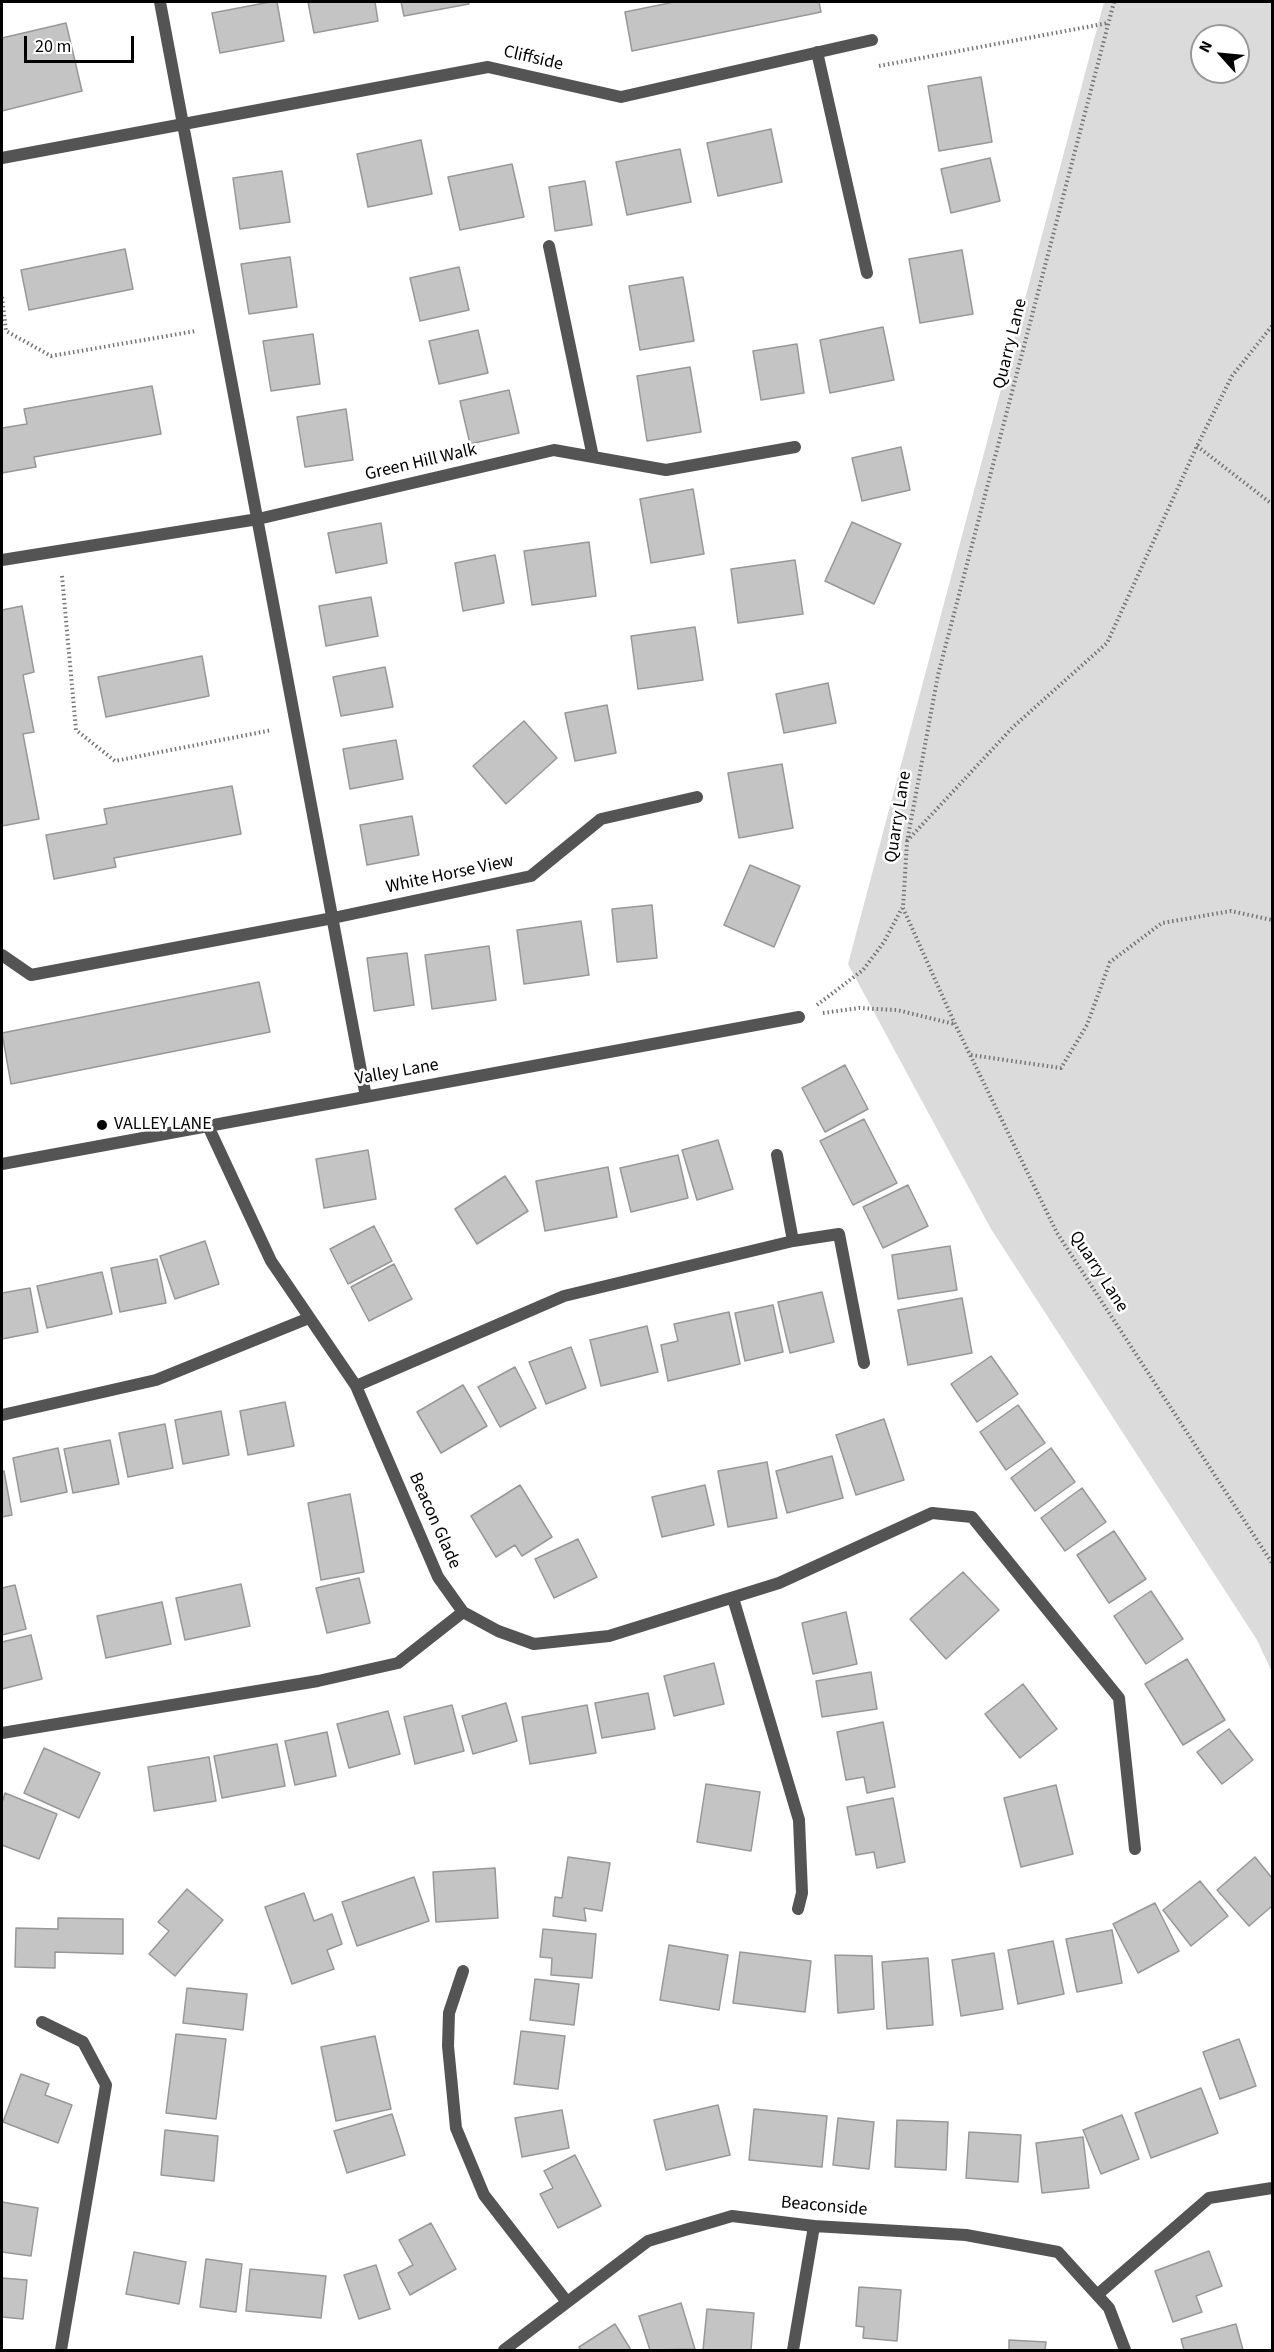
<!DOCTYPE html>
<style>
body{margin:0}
#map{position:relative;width:1274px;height:2352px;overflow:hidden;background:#fff;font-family:"Source Sans 3",sans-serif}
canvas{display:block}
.frame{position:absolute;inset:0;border:3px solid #000;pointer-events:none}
.north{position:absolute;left:1190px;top:24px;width:60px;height:60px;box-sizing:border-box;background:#fff;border:2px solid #999;border-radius:50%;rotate:297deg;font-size:16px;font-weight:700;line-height:24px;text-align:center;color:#000}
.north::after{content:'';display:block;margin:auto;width:21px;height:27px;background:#000;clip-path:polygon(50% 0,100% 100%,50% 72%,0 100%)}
.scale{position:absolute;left:24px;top:36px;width:110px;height:27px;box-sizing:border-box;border:3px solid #000;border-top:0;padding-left:8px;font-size:18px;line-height:21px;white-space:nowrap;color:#000;-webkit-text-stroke:4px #fff;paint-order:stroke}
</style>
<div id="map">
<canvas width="1274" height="2352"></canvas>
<div class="frame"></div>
<div class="north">N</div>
<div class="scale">20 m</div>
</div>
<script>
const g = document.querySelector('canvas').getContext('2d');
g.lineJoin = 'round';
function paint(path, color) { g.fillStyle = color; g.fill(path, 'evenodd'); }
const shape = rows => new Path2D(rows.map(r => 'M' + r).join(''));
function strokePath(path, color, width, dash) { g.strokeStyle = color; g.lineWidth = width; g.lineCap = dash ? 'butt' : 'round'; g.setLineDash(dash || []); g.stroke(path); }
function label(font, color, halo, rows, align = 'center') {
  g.font = font + ' "Source Sans 3",sans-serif'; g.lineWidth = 5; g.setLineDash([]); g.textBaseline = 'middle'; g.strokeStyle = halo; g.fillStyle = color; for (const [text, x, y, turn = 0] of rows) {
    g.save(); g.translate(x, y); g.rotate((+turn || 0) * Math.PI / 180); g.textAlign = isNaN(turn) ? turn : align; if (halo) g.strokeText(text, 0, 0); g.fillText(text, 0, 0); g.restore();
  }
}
const green = shape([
 [1104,2,1272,2,1272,1672,1257,1640,991,1229,848,964],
 [1202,36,1238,36,1238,72,1202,72]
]);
const building = shape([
 [270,2,277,2,284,41,220,53,212,13,270,2],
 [308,2,375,2,378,21,314,33,308,2],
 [401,2,468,2,469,4,404,16,401,2],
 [674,2,819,2,821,12,632,51,625,12,674,2],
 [66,23,82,91,2,111,2,38,66,23],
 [981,77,992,142,939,151,928,86,981,77],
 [771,129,782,182,718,196,707,143,771,129],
 [421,140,432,194,368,207,357,154,421,140],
 [680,149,691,202,627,215,616,162,680,149],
 [990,158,1000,201,951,213,941,169,990,158],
 [512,164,524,217,460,230,448,177,512,164],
 [282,171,290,222,240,229,233,178,282,171],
 [585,181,592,225,555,231,549,187,585,181],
 [125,249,133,289,29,310,21,270,125,249],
 [962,250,973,314,920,323,909,259,962,250],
 [290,257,297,307,249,314,241,264,290,257],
 [459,267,469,310,420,321,410,278,459,267],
 [683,277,694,341,640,350,629,286,683,277],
 [883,327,894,380,830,393,820,340,883,327],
 [478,330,488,373,439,384,429,341,478,330],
 [313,334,320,384,271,391,263,341,313,334],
 [797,344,804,393,761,400,753,351,797,344],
 [690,367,701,432,647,441,637,376,690,367],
 [152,386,161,434,34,457,36,467,2,473,2,428,27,424,24,409,152,386],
 [509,390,519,433,470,444,460,401,509,390],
 [346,409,353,460,305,467,297,417,346,409],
 [901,447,910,490,862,501,852,458,901,447],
 [693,489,704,554,651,563,640,499,693,489],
 [852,522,901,544,874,604,825,581,852,522],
 [381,523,387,563,336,573,328,533,381,523],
 [589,542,596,596,532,605,524,551,589,542],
 [495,555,504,603,463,611,455,563,495,555],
 [795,560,803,614,738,623,731,569,795,560],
 [371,597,378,636,326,646,319,606,371,597],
 [22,606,34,672,23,675,34,732,23,734,39,819,2,826,2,610,22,606],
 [695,627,703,680,638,689,631,636,695,627],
 [202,656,209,696,106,717,98,677,202,656],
 [385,667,393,707,341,716,333,677,385,667],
 [828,683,836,723,784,733,776,694,828,683],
 [607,705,616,753,575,761,565,713,607,705],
 [524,721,557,758,506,804,473,766,524,721],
 [396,740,403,779,350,789,343,749,396,740],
 [782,764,793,828,739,838,728,773,782,764],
 [232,786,241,834,114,858,116,867,54,879,46,835,107,824,104,809,232,786],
 [412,816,419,855,367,865,360,825,412,816],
 [750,865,800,886,774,947,724,925,750,865],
 [652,905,657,958,617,962,612,909,652,905],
 [581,921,589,975,524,984,517,930,581,921],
 [489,946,496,1000,432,1009,425,955,489,946],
 [407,953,414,1005,374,1011,367,958,407,953],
 [259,982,270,1032,11,1084,2,1033,259,982],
 [845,1065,868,1109,825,1132,802,1088,845,1065],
 [864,1119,897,1183,853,1205,820,1141,864,1119],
 [718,1140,733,1189,697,1200,682,1150,718,1140],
 [368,1150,376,1199,324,1208,316,1159,368,1150],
 [678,1155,688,1198,631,1212,620,1168,678,1155],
 [608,1167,617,1217,545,1231,536,1181,608,1167],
 [505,1176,528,1211,477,1244,455,1209,505,1176],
 [908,1185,928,1226,883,1248,863,1207,908,1185],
 [374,1226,392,1261,348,1284,330,1249,374,1226],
 [205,1241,219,1284,175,1299,160,1256,205,1241],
 [950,1246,957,1290,898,1299,892,1255,950,1246],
 [157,1259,166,1303,120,1312,111,1268,157,1259],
 [394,1264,412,1299,369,1321,351,1287,394,1264],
 [102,1272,112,1314,47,1328,37,1286,102,1272],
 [30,1288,38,1332,2,1339,2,1293,30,1288],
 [822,1292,834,1342,790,1353,778,1302,822,1292],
 [962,1298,972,1353,908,1365,898,1310,962,1298],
 [773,1305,783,1352,745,1361,735,1313,773,1305],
 [729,1312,740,1364,668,1381,661,1345,678,1341,674,1324,729,1312],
 [647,1326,658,1372,601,1386,590,1340,647,1326],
 [571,1347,586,1388,546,1404,529,1362,571,1347],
 [991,1356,1018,1394,977,1422,951,1384,991,1356],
 [515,1367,536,1408,500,1427,478,1387,515,1367],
 [463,1385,487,1426,441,1453,417,1412,463,1385],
 [285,1402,294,1446,248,1455,240,1411,285,1402],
 [1018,1405,1045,1443,1006,1470,980,1432,1018,1405],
 [221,1411,229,1455,183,1464,175,1420,221,1411],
 [884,1419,904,1480,856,1495,836,1435,884,1419],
 [165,1424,173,1468,128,1477,119,1433,165,1424],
 [110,1440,119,1484,73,1493,64,1449,110,1440],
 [58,1448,67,1492,21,1502,13,1458,58,1448],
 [1051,1448,1075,1482,1035,1511,1011,1478,1051,1448],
 [832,1456,843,1498,787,1513,776,1471,832,1456],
 [767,1462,777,1518,728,1527,718,1471,767,1462],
 [2,1471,4,1471,12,1515,2,1517,2,1471],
 [520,1485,552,1537,522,1556,515,1545,496,1557,471,1516,520,1485],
 [705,1485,714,1525,662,1537,652,1497,705,1485],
 [1082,1488,1106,1522,1065,1551,1041,1518,1082,1488],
 [350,1494,364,1572,321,1580,308,1503,350,1494],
 [1114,1531,1146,1579,1109,1603,1077,1555,1114,1531],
 [578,1539,597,1577,554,1598,535,1559,578,1539],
 [963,1572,999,1610,946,1659,910,1619,963,1572],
 [359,1578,370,1623,327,1633,316,1588,359,1578],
 [241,1584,250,1626,185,1640,176,1598,241,1584],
 [15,1585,26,1629,2,1635,2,1588,15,1585],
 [1151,1591,1183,1639,1146,1664,1114,1616,1151,1591],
 [162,1602,171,1644,106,1658,97,1616,162,1602],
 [846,1612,857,1664,813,1674,802,1623,846,1612],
 [31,1635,42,1679,2,1689,2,1642,31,1635],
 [1187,1659,1225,1720,1183,1745,1145,1684,1187,1659],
 [714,1663,724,1704,674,1716,664,1676,714,1663],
 [871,1672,877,1709,822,1717,816,1681,871,1672],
 [1023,1684,1057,1729,1020,1758,985,1714,1023,1684],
 [648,1693,655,1729,602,1738,595,1703,648,1693],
 [506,1703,517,1741,473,1754,462,1716,506,1703],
 [452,1705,464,1751,415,1764,404,1717,452,1705],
 [587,1705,596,1753,530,1764,522,1717,587,1705],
 [388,1711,400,1754,349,1768,337,1724,388,1711],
 [883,1722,895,1787,867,1793,864,1777,846,1780,837,1732,883,1722],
 [1229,1729,1253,1760,1222,1784,1197,1752,1229,1729],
 [327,1732,336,1776,295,1785,285,1741,327,1732],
 [277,1744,285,1786,222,1798,214,1756,277,1744],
 [44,1748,100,1773,79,1818,24,1793,44,1748],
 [209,1757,216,1801,154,1811,148,1767,209,1757],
 [706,1784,760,1792,751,1851,697,1842,706,1784],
 [1056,1785,1073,1854,1021,1867,1004,1798,1056,1785],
 [5,1793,57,1814,39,1859,2,1845,2,1803,5,1793],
 [893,1798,905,1862,877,1868,874,1852,856,1855,847,1807,893,1798],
 [568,1857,610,1863,602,1911,584,1908,586,1921,553,1916,555,1897,562,1898,568,1857],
 [1255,1857,1272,1878,1272,1906,1249,1926,1217,1890,1255,1857],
 [495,1868,498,1918,436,1922,433,1872,495,1868],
 [414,1877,429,1921,357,1946,342,1902,414,1877],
 [1200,1881,1228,1916,1191,1946,1163,1910,1200,1881],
 [187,1889,223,1920,175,1976,149,1954,169,1931,158,1922,187,1889],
 [304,1893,314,1921,332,1914,342,1944,327,1950,334,1969,292,1984,265,1907,304,1893],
 [1155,1903,1179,1951,1138,1973,1113,1924,1155,1903],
 [58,1918,123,1919,123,1954,55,1952,55,1968,15,1967,16,1928,58,1929,58,1918],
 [543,1929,596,1934,592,1978,551,1975,552,1958,540,1957,543,1929],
 [1112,1930,1122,1983,1077,1992,1066,1939,1112,1930],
 [1053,1941,1064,1994,1018,2004,1008,1950,1053,1941],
 [669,1945,728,1955,719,2010,660,2000,669,1945],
 [740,1952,811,1961,805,2012,733,2003,740,1952],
 [994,1953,1003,2009,961,2016,952,1960,994,1953],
 [835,1955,872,1956,874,2009,838,2013,835,1955],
 [928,1958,933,2025,887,2029,882,1962,928,1958],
 [535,1979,579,1984,574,2025,530,2020,535,1979],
 [187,1988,247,1994,243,2030,183,2023,187,1988],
 [521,2031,565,2036,558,2089,514,2084,521,2031],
 [176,2034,226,2039,216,2119,166,2113,176,2034],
 [375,2036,391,2109,336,2121,321,2047,375,2036],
 [1239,2039,1256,2086,1220,2099,1203,2052,1239,2039],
 [21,2074,49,2084,45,2095,72,2105,58,2143,3,2122,21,2074],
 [1201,2088,1218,2133,1151,2158,1135,2113,1201,2088],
 [718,2105,730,2155,666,2170,654,2120,718,2105],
 [754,2109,827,2116,822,2167,749,2160,754,2109],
 [562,2110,569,2148,522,2157,515,2118,562,2110],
 [392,2114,405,2155,347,2173,334,2131,392,2114],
 [1122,2115,1139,2159,1101,2174,1083,2130,1122,2115],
 [838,2118,874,2122,869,2169,833,2165,838,2118],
 [897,2120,948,2122,946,2170,895,2167,897,2120],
 [165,2130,218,2136,214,2181,161,2175,165,2130],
 [969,2132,1021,2135,1018,2182,966,2178,969,2132],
 [1083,2137,1089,2188,1042,2193,1036,2143,1083,2137],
 [575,2155,601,2206,558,2228,540,2194,553,2188,544,2171,575,2155],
 [2,2202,38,2208,31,2256,2,2252,2,2202],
 [431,2223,456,2269,410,2295,398,2273,413,2265,399,2240,431,2223],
 [1209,2251,1222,2286,1196,2296,1202,2312,1173,2322,1155,2271,1209,2251],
 [134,2252,186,2262,179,2304,126,2294,134,2252],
 [206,2259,242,2264,236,2312,200,2307,206,2259],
 [376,2265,390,2309,359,2319,344,2275,376,2265],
 [250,2269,326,2276,321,2318,246,2311,250,2269],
 [2,2278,27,2280,23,2319,2,2317,2,2278],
 [859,2287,901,2290,897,2341,863,2338,864,2327,856,2326,859,2287],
 [681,2303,695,2349,650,2350,639,2316,681,2303],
 [707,2309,754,2313,751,2350,703,2350,707,2309],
 [615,2324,631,2350,581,2350,579,2347,615,2324],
 [1236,2324,1243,2350,1184,2350,1181,2339,1236,2324],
 [1009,2340,1046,2342,1045,2350,1009,2350,1009,2340]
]);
const path = shape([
 [1114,2,938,675,907,842,903,908,955,1024,1057,1233,1272,1563],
 [879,66,1108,23],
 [2,297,6,331,51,356,196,331],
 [1197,446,1272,504],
 [62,576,76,730,115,761,272,730],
 [907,841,1013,727,1107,643,1197,446,1232,376,1272,326],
 [817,1005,863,970,884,942,902,908],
 [823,1013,859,1008,897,1010,954,1024],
 [971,1055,1061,1068,1087,1025,1110,962,1162,923,1231,911,1272,920]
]);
const minor = shape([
 [160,2,366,1097],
 [817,52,867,273],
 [2,158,488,67,621,97,872,40],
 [549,246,593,457],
 [2,560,258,519,554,450,666,470,795,447],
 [2,955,31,975,333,918,531,876,601,819,697,797],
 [208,1126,271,1261,356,1386,438,1577,463,1612,498,1631,534,1644,609,1636,779,1583,932,1513,972,1517,1119,1698,1135,1849],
 [2,1164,799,1017],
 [793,1241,839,1234,864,1363],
 [356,1386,564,1296,793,1241,777,1155],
 [2,1415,156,1380,309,1318],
 [733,1598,799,1820,802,1893,798,1909],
 [2,1733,318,1681,398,1663,463,1612],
 [463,1971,449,2013,448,2046,456,2128,484,2195,567,2302],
 [42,2022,83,2042,106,2085,61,2350],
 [1097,2295,1209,2198,1272,2188],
 [504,2350,648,2241,732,2216,814,2226,966,2235,1058,2252,1109,2308,1125,2350],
 [793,2350,814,2226]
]);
const markers = [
 [102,1125,6,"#000"]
];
const streetNames = [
 ["Cliffside",533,59,13],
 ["Quarry Lane",1011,344,-76],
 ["Green Hill Walk",421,463,-13],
 ["Quarry Lane",899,817,-81],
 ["White Horse View",450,875,-12],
 ["Valley Lane",397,1073,-10],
 ["Quarry Lane",1098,1272,57],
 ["Beacon Glade",434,1521,66],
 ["Beaconside",824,2207,5]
];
const poiNames = [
 ["VALLEY LANE",114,1125]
];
paint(green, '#dbdbdb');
paint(building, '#c4c4c4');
strokePath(building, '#989898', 1.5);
strokePath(path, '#767676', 4, [1.5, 3]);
strokePath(minor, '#545454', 12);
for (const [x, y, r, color] of markers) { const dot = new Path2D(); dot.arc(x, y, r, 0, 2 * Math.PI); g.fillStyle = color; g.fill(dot); strokePath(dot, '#fff', 2); }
label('18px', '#000', '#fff', streetNames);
label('18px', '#000', '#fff', poiNames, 'left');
</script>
